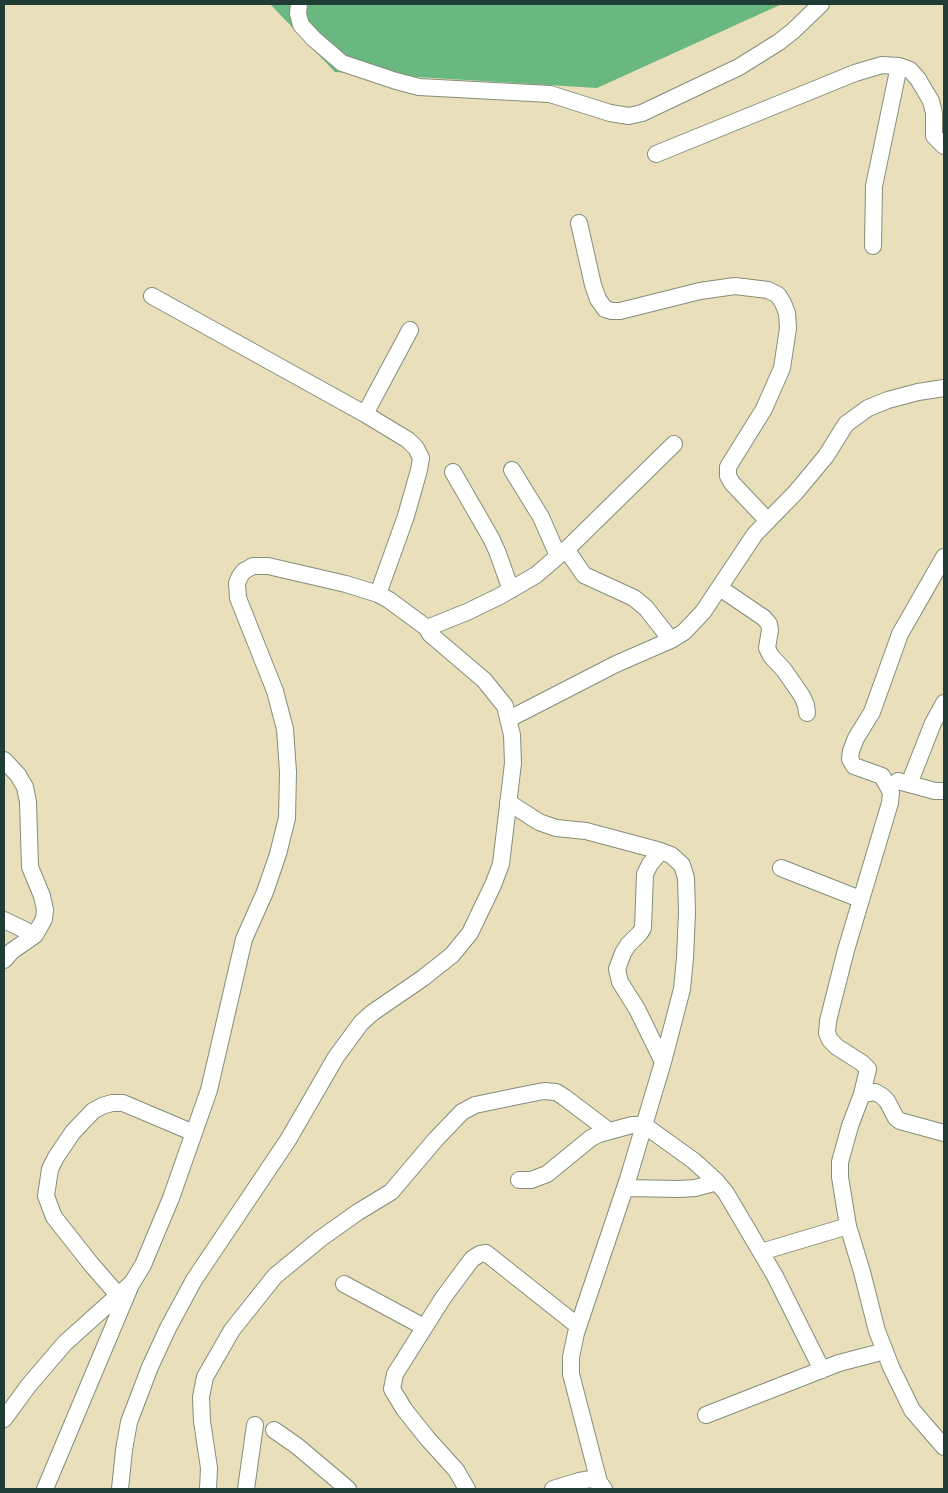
<!DOCTYPE html>
<style>
body{margin:0}
#map{position:relative;width:948px;height:1493px;overflow:hidden;background:#e9dfbb;font-family:Delius,sans-serif}
canvas{display:block}
.frame{position:absolute;inset:0;border:5px solid #1f3d34;pointer-events:none}
</style>
<div id="map">
<canvas width="948" height="1493"></canvas>
<div class="frame"></div>
</div>
<script>
const g = document.querySelector('canvas').getContext('2d');
g.lineJoin = 'round';
function paint(path, color) { g.fillStyle = color; g.fill(path, 'evenodd'); }
const shape = rows => new Path2D(rows.map(r => 'M' + r).join(''));
function strokePath(path, color, width, dash) { g.strokeStyle = color; g.lineWidth = width; g.lineCap = dash ? 'butt' : 'round'; g.setLineDash(dash || []); g.stroke(path); }
const forest = shape([
 [270,4,782,4,597,88,335,72]
]);
const minor = shape([
 [299,4,298,14,301,25,314,39,342,63,396,81,419,87,550,94,610,113,629,116,642,113,739,67,779,42,793,31,821,4],
 [656,154,855,73,882,65,899,66,910,70,918,79,931,101,934,113,934,136,944,146],
 [579,223,593,285,598,299,605,309,612,311,620,311,700,291,735,286,768,290,778,295,783,303,787,313,788,328,782,368,764,409,728,467,728,476,732,483,768,521],
 [873,246,874,186,899,66],
 [152,296,365,414,408,440,416,448,421,458,419,470,406,516,378,594],
 [365,414,410,330],
 [512,470,541,517,558,556],
 [453,472,491,538,497,551,511,590],
 [566,549,584,575,634,598,646,608,671,640],
 [944,557,900,634,872,712,856,738,851,751,850,759,854,766,882,776,891,792,890,803,846,950,828,1021,827,1033,830,1040,837,1047,862,1063,868,1069,862,1094,850,1126,840,1162,840,1177,848,1226,862,1272,877,1331,891,1367,912,1410,944,1447],
 [720,588,764,618,769,624,770,630,767,648,771,656,784,670,802,696,806,705,807,713],
 [427,628,467,612,500,596,536,575,571,545,674,444],
 [509,719,616,664,671,640,684,632,703,612,755,534,796,492,826,456,846,424,868,408,888,400,918,392,944,388],
 [4,760,18,775,25,787,28,802,30,867,42,896,45,910,44,919,35,935,12,951,4,960],
 [898,781,935,791,944,791],
 [909,784,933,723,944,703],
 [508,802,539,822,556,828,586,831,657,850,671,855,682,865,686,878,687,912,685,958,682,989,663,1062,628,1179,576,1333,571,1357,571,1374,599,1482],
 [661,851,650,864,645,874,643,928,640,933,628,945,623,953,617,969,620,982,637,1009,663,1062],
 [781,868,860,899],
 [4,920,35,935],
 [862,1094,875,1092,882,1096,887,1101,896,1118,900,1121,944,1133],
 [519,1180,531,1180,547,1174,591,1138,599,1134,632,1125,644,1125,694,1161,717,1182,726,1193,775,1276,822,1370],
 [625,1188,679,1189,695,1188,717,1182],
 [761,1252,848,1226],
 [344,1284,424,1327],
 [118,1295,91,1264,54,1217,46,1196,50,1169,56,1157,73,1132,93,1111,102,1106,112,1103,123,1103,194,1133],
 [706,1415,839,1363,885,1351],
 [4,1419,29,1385,65,1343,132,1283,143,1265,171,1198,209,1090,244,939,265,892,278,854,287,818,288,772,285,729,275,691,238,598,237,583,240,576,244,571,253,566,268,566,346,584,378,594,389,600,427,628,430,634,484,680,505,706,512,735,513,763,501,864,493,885,470,933,452,955,423,978,372,1013,361,1023,336,1057,288,1140,194,1280,168,1328,150,1367,129,1422,124,1450,120,1489],
 [274,1430,297,1446,348,1489],
 [45,1489,130,1287],
 [208,1489,209,1468,202,1421,201,1397,205,1377,232,1330,275,1276,320,1239,358,1212,391,1192,436,1139,462,1112,475,1105,528,1094,544,1091,556,1092,564,1097,609,1131],
 [246,1489,255,1425],
 [467,1489,456,1470,427,1438,404,1409,392,1389,395,1374,443,1298,472,1259,480,1254,486,1253,578,1326],
 [553,1489,579,1481,591,1479,599,1482,604,1489]
]);
paint(forest, '#6ab881');
strokePath(minor, '#848e78', 18);
strokePath(minor, '#fff', 16);
</script>
